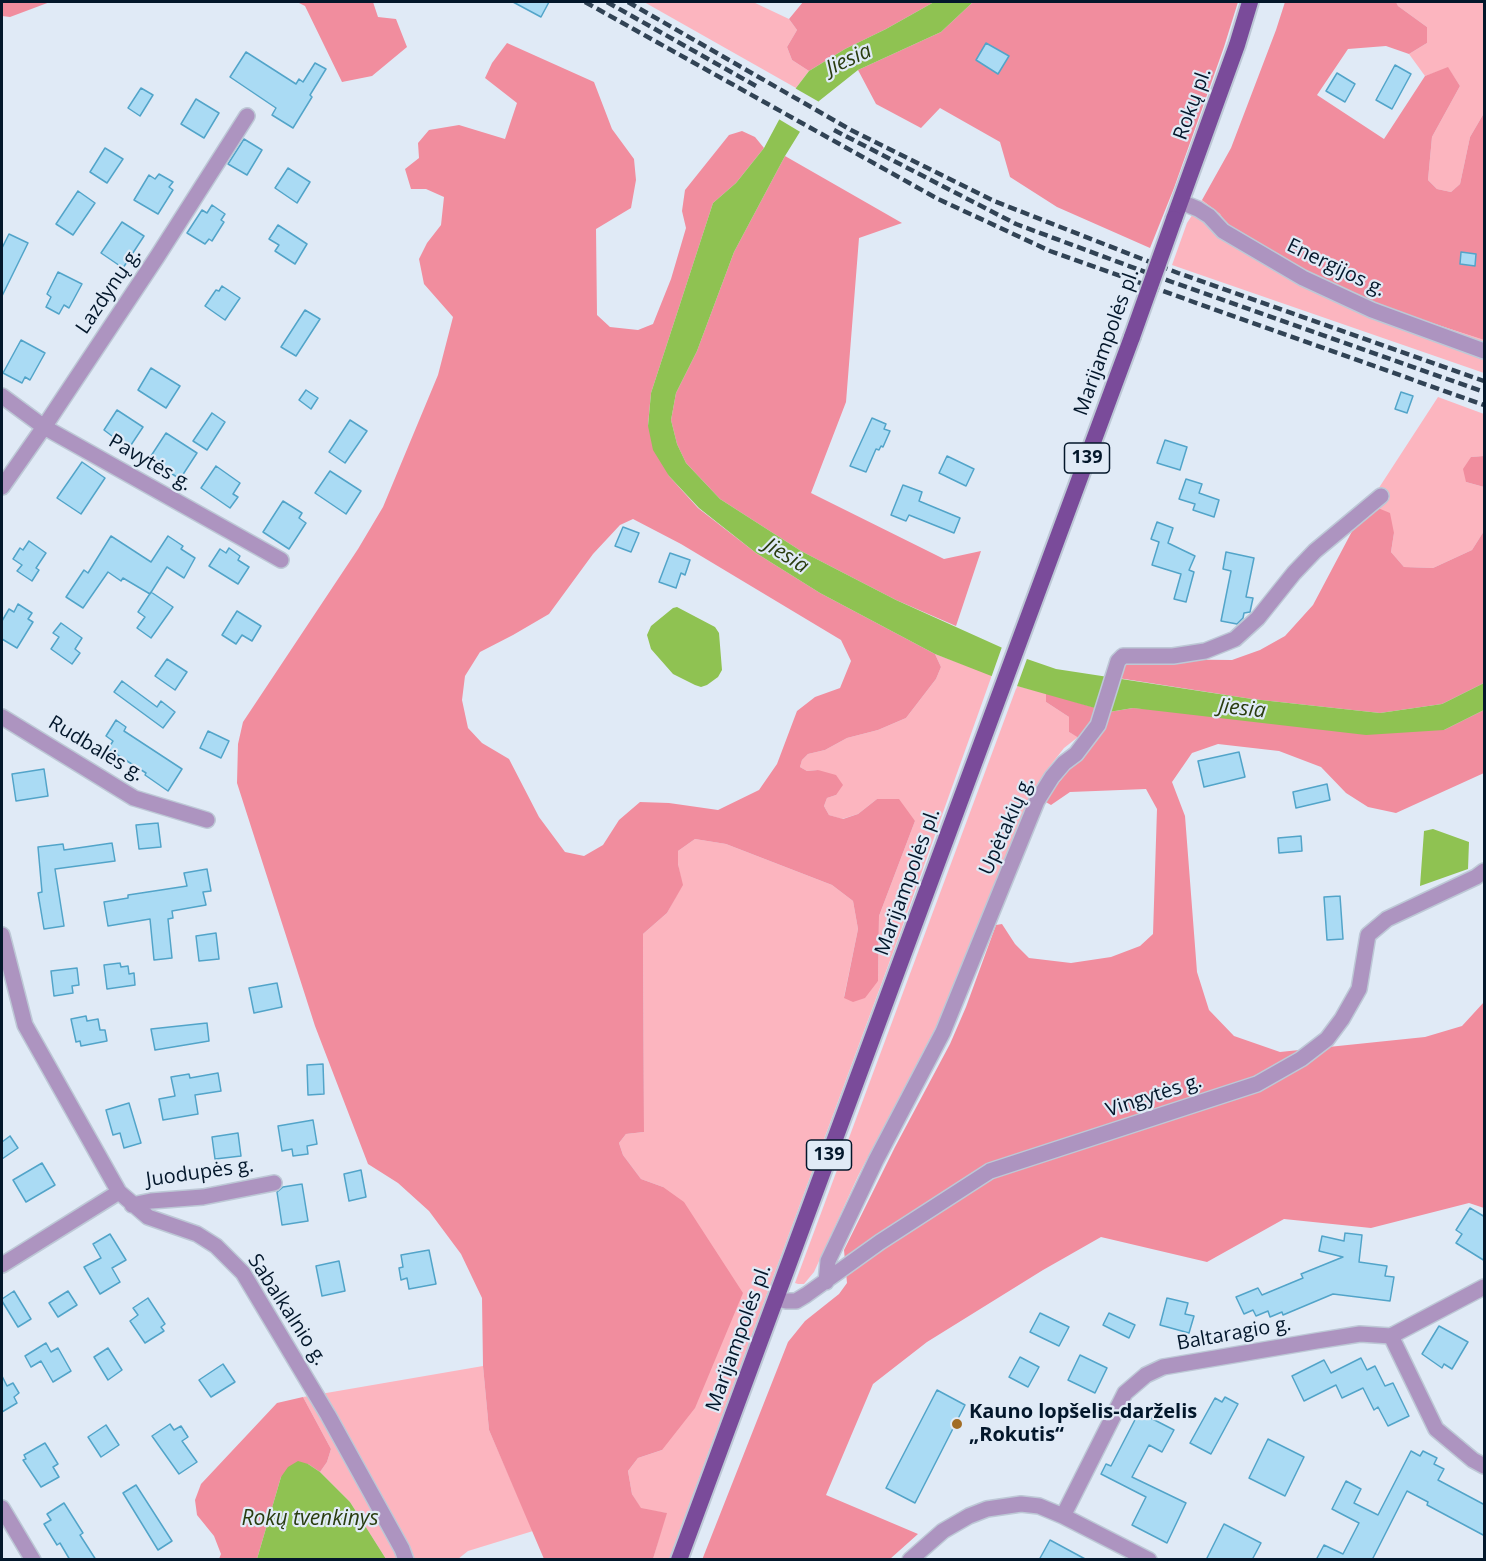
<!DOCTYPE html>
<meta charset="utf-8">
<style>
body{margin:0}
#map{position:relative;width:1486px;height:1561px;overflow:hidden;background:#e0eaf6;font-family:"Open Sans",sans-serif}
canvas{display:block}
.frame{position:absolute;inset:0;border:3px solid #03172b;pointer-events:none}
</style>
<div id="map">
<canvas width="1486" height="1561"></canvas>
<div class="frame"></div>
</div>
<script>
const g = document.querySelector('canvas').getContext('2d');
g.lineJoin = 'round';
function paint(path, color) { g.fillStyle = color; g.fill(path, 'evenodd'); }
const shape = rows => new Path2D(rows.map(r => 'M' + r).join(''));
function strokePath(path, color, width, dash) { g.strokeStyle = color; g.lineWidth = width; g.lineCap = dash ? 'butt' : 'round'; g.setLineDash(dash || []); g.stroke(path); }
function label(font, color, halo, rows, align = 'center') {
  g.font = font + ' "Open Sans",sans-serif'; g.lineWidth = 4.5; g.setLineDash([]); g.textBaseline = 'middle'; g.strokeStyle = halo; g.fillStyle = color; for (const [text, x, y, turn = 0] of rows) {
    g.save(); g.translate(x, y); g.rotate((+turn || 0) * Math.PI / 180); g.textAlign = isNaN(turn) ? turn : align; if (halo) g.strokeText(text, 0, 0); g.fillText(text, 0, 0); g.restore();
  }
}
const green = shape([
 [644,2,753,2,789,19,797,30,787,47,792,60,809,71,796,88],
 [1396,2,1484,2,1484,113,1470,137,1460,184,1451,192,1437,189,1428,180,1432,137,1460,86,1448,68,1425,76,1409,54,1427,43,1427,27,1398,6],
 [1202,200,1220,214,1230,230,1383,307,1484,340,1484,373,1172,265,1187,223],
 [1438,397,1484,414,1484,456,1471,457,1466,482,1484,487,1484,531,1472,550,1433,568,1404,567,1391,552,1394,533,1358,520],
 [935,654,992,675,895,947,669,1559,653,1559,666,1513,641,1509,632,1494,628,1471,638,1458,662,1450,663,1187,641,1179,623,1155,619,1143,626,1134,644,1132,643,934,667,913,682,885,678,864,678,851,695,839,726,844,832,885,853,901,858,929,844,997,878,981,879,916,915,821,877,799,858,814,842,819,829,815,824,806,827,798,836,795,818,770,807,771,800,767,802,760,808,754,825,750,847,738,878,730,906,718,936,679,941,667],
 [1017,686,1046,693,1046,702,1069,717,1069,732,1078,737,1064,748,1050,766,1037,790,936,1027,858,1176,814,1272,804,1284,798,1284,795,1283,798,1275],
 [483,1366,489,1430,533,1531,468,1551,458,1559,386,1559,350,1502,320,1472,327,1462,331,1449,303,1397]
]);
const forest = shape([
 [2,2,50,2,10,17,2,16],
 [297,2,373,2,378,17,396,19,407,47,372,76,342,82,305,6],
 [803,2,934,2,886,29,845,49,809,71,792,60,787,47,797,30,789,19],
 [973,2,1238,2,1224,47,1174,188,1150,248,1057,207,1010,177,1000,142,940,108,921,128,876,104,858,70,941,32],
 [1285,2,1396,2,1398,6,1427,27,1427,43,1409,54,1386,46,1348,49,1317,95,1384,139,1425,76,1448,67,1460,86,1432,137,1428,180,1437,189,1451,192,1460,184,1470,137,1484,113,1484,340,1383,307,1308,273,1230,230,1220,214,1202,200,1231,148,1276,30],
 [507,43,594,82,612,129,634,159,636,180,631,208,596,229,597,315,610,327,638,330,653,324,671,279,686,228,682,211,685,190,729,135,742,131,755,137,764,148,736,183,713,203,651,393,648,425,669,476,698,508,756,553,820,593,935,654,941,667,936,679,906,718,878,730,847,738,825,750,808,754,802,760,800,767,807,771,818,770,836,775,843,785,836,795,827,798,824,806,829,815,843,819,858,814,877,799,899,799,915,821,879,916,878,981,865,998,853,1002,844,998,858,929,853,901,832,885,726,844,695,839,678,851,678,864,683,885,667,913,643,934,644,1132,626,1134,619,1143,623,1155,641,1179,663,1187,684,1202,743,1293,695,1408,662,1450,638,1458,628,1471,632,1494,641,1508,667,1513,653,1559,544,1559,489,1430,483,1366,482,1298,461,1254,429,1211,398,1183,368,1164,315,1026,237,783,238,744,243,722,358,549,383,507,438,375,453,317,424,284,419,259,427,243,441,225,444,197,426,189,411,189,405,169,419,158,418,143,429,130,459,125,505,139,517,103,485,78,492,63],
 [633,519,681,544,841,640,851,661,840,688,815,697,797,711,777,764,759,790,718,810,669,803,640,802,619,820,603,845,584,856,565,852,539,817,509,759,482,743,468,728,462,700,465,676,480,652,513,635,549,614,593,554,620,525],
 [785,156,902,223,859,238,846,402,811,493,944,559,981,551,956,626,896,600,801,551,720,499,686,463,677,444,671,420,676,393,697,351,734,252],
 [1484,456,1484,487,1466,482,1463,469,1471,457],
 [1378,508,1390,513,1394,533,1391,552,1404,567,1433,568,1472,550,1484,531,1484,683,1442,704,1380,713,1252,699,1118,678,1120,669,1133,659,1232,660,1260,650,1285,636,1313,605,1358,520],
 [1046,693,1109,712,1133,708,1444,730,1484,710,1484,773,1396,813,1368,807,1346,793,1321,767,1279,751,1218,744,1192,753,1172,782,1185,816,1197,972,1209,1010,1234,1036,1280,1052,1425,1037,1462,1026,1484,1002,1484,1208,1469,1203,1371,1228,1284,1219,1207,1262,1101,1237,1043,1270,927,1342,873,1384,826,1495,918,1534,890,1559,702,1560,788,1342,805,1321,839,1294,847,1283,844,1250,895,1147,950,1044,966,1007,996,925,1002,924,1015,944,1029,958,1071,963,1111,957,1140,946,1153,934,1157,809,1146,789,1070,792,1051,805,1044,801,1072,766,1083,759,1092,746,1069,732,1069,717,1046,702],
 [303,1397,331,1449,327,1462,320,1472,308,1464,281,1477,257,1559,219,1559,221,1554,214,1536,197,1515,195,1500,201,1484,277,1403]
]);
const water = shape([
 [934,2,973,2,941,32,858,70,819,101,785,156,734,252,697,351,676,393,671,420,677,444,686,463,720,499,801,551,896,600,1027,659,1056,669,1252,699,1380,713,1442,704,1484,683,1484,710,1444,730,1366,735,1133,708,1109,712,1017,686,935,654,820,593,756,553,699,508,669,476,653,450,648,426,651,393,713,203,736,183,764,148,796,88,809,71,845,49,886,29],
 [677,607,715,627,719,633,722,670,718,677,707,685,701,687,695,685,673,674,651,649,647,635,651,626,673,608],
 [1433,829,1469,842,1468,869,1420,886,1424,831],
 [298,1461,308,1464,320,1472,350,1502,386,1559,257,1559,281,1477,288,1467]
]);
const pier = shape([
 [793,87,821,103,802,133,777,118],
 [1003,644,1028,656,1016,689,991,678]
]);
const building = shape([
 [513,2,549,2,541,17,513,2],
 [986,43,1009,56,998,74,976,60,986,43],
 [246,52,296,84,299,79,303,82,315,63,326,69,310,95,312,97,293,128,272,115,276,108,230,77,246,52],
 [1395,65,1411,74,1392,109,1376,100,1395,65],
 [1337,73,1355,84,1345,102,1326,91,1337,73],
 [141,88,153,95,140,116,128,108,141,88],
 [196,99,219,113,204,138,181,124,196,99],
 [244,139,262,150,247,175,228,164,244,139],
 [105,148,123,159,107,183,90,172,105,148],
 [288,168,310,182,297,203,275,188,288,168],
 [159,174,173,182,169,187,173,190,158,214,134,200,149,175,155,179,159,174],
 [78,191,95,203,73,235,56,224,78,191],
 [212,205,225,214,221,220,224,222,212,241,209,239,205,244,187,233,202,210,207,213,212,205],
 [122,222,144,236,123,268,101,253,122,222],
 [278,225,307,244,295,264,275,251,279,245,269,239,278,225],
 [9,234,28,243,2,296,2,248,9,234],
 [1461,252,1476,254,1475,266,1460,264,1461,252],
 [58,272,82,284,69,308,64,305,59,314,46,307,51,297,47,294,58,272],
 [222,286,240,298,225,320,205,306,216,290,219,291,222,286],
 [305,310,320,319,296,356,281,347,305,310],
 [21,340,45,353,30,380,25,377,22,383,3,373,21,340],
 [151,368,180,386,166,408,138,390,151,368],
 [306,390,318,398,311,409,299,400,306,390],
 [1401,392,1413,396,1407,413,1395,409,1401,392],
 [117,410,143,427,131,445,126,442,124,445,104,430,117,410],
 [212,413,225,422,207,450,193,441,212,413],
 [872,418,886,424,884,429,890,431,883,447,881,446,879,450,876,449,866,472,850,466,872,418],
 [350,420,367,431,345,463,329,452,350,420],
 [166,433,197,453,180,479,149,459,166,433],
 [1165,440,1187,447,1180,470,1157,463,1165,440],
 [947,456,974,469,966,486,939,473,947,456],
 [82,462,105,478,81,514,57,498,82,462],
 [216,466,240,483,233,494,238,497,230,508,201,488,216,466],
 [330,471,361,491,346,514,315,493,330,471],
 [1186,479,1202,484,1199,493,1219,500,1214,517,1193,510,1195,504,1179,499,1186,479],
 [903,485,922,492,919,501,960,518,954,533,909,515,906,521,891,515,903,485],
 [283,501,302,513,299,518,306,523,289,549,263,532,283,501],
 [1157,522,1173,528,1168,543,1195,556,1189,570,1194,572,1186,602,1174,599,1181,574,1152,565,1159,542,1151,539,1157,522],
 [623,527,639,533,631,552,615,546,623,527],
 [111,536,151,562,168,536,183,546,181,549,195,558,184,578,167,567,150,594,123,578,121,581,108,572,83,608,66,597,84,570,88,573,111,536],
 [29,541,46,553,36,568,39,570,32,581,17,571,22,565,13,559,20,548,23,550,29,541],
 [229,548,240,556,238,560,249,567,238,584,209,566,220,549,226,553,229,548],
 [1226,552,1254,558,1246,597,1253,598,1250,612,1244,613,1243,618,1237,624,1221,621,1231,571,1223,569,1226,552],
 [670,553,690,560,685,575,681,573,676,588,659,582,670,553],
 [151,592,173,607,151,638,137,628,145,617,138,612,151,592],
 [18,604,32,613,28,619,33,622,17,648,2,639,2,621,9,609,14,612,18,604],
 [237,611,261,626,252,641,242,635,236,644,222,635,237,611],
 [61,623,82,638,75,649,80,653,72,664,51,649,59,637,53,633,61,623],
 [167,659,187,672,175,690,155,676,167,659],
 [122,681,157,707,161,701,175,712,163,728,114,692,122,681],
 [116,720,126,727,124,731,182,769,168,791,145,775,146,773,108,749,113,741,106,736,116,720],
 [208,731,229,741,221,758,200,748,208,731],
 [1239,752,1245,777,1204,787,1198,761,1239,752],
 [44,769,48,796,16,801,12,774,44,769],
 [1327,784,1330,800,1296,808,1293,792,1327,784],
 [158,823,161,847,139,849,136,825,158,823],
 [1301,836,1302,851,1279,853,1278,838,1301,836],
 [112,843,115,861,55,869,64,926,44,929,38,893,42,892,38,847,63,844,64,850,112,843],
 [207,869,211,891,203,892,206,905,172,911,173,918,168,919,172,958,154,960,150,919,108,926,104,902,128,898,128,895,187,886,184,873,207,869],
 [1340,896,1343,939,1327,940,1324,897,1340,896],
 [216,933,219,959,199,961,196,936,216,933],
 [120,963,121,967,128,966,129,974,134,973,135,985,107,989,104,965,120,963],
 [77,968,79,985,72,986,73,993,54,996,51,971,77,968],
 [277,983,282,1007,254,1013,249,988,277,983],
 [86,1016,87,1021,98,1019,100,1030,105,1030,107,1041,81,1046,80,1041,76,1042,71,1019,86,1016],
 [207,1023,209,1041,155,1050,151,1029,207,1023],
 [323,1064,324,1094,308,1095,307,1065,323,1064],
 [218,1073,221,1091,195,1095,198,1114,163,1120,159,1099,175,1096,171,1077,189,1074,190,1078,218,1073],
 [129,1103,141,1143,124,1148,120,1133,113,1135,106,1110,129,1103],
 [313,1120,317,1144,307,1146,308,1154,293,1156,292,1149,282,1151,278,1126,313,1120],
 [238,1133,241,1156,215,1159,212,1137,238,1133],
 [10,1136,18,1148,2,1159,2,1142,10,1136],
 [42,1163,55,1185,26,1202,13,1180,42,1163],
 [361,1170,366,1197,349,1201,344,1174,361,1170],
 [302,1184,308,1221,282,1225,277,1192,283,1187,302,1184],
 [1470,1208,1485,1217,1485,1261,1456,1243,1462,1234,1456,1230,1470,1208],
 [1345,1233,1362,1235,1359,1262,1387,1266,1385,1276,1394,1277,1390,1301,1333,1294,1283,1315,1282,1312,1270,1317,1268,1311,1256,1316,1253,1310,1244,1314,1236,1297,1258,1288,1262,1295,1303,1278,1301,1274,1343,1257,1319,1251,1322,1236,1344,1241,1345,1233],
 [110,1234,126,1260,112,1268,120,1282,100,1294,84,1267,101,1258,93,1244,110,1234],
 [429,1250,436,1284,409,1289,407,1278,401,1280,399,1268,403,1267,401,1255,429,1250],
 [339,1261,345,1291,322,1296,316,1266,339,1261],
 [14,1291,31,1319,18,1327,2,1301,2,1299,14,1291],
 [68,1291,77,1305,58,1317,49,1303,68,1291],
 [148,1298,165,1324,161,1327,164,1331,145,1343,130,1321,138,1315,133,1308,148,1298],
 [1167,1298,1188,1303,1185,1314,1194,1316,1189,1333,1160,1325,1167,1298],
 [1040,1313,1069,1327,1059,1346,1030,1332,1040,1313],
 [1109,1313,1135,1325,1129,1338,1103,1325,1109,1313],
 [1439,1326,1468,1342,1452,1369,1444,1364,1442,1368,1422,1354,1439,1326],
 [46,1343,51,1352,58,1348,71,1371,53,1382,41,1361,31,1367,25,1356,46,1343],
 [108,1348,122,1370,108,1380,94,1357,108,1348],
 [1080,1355,1107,1368,1095,1393,1068,1380,1080,1355],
 [1020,1357,1039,1367,1028,1387,1009,1377,1020,1357],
 [1361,1358,1367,1370,1375,1366,1385,1386,1393,1383,1409,1416,1388,1426,1378,1407,1374,1410,1363,1388,1342,1398,1336,1385,1304,1401,1292,1376,1324,1360,1331,1373,1361,1358],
 [223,1364,235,1382,211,1397,199,1380,223,1364],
 [2,1376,7,1386,13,1383,19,1393,14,1397,17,1403,2,1412,2,1376],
 [937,1390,965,1405,915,1503,886,1488,937,1390],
 [1225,1397,1238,1404,1211,1454,1190,1443,1215,1398,1222,1402,1225,1397],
 [1139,1412,1174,1430,1162,1452,1149,1445,1132,1477,1186,1503,1167,1543,1132,1525,1146,1497,1101,1474,1106,1464,1111,1466,1139,1412],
 [170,1424,174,1430,181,1426,188,1437,182,1441,197,1462,179,1474,152,1436,170,1424],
 [106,1425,119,1445,101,1457,88,1437,106,1425],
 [1268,1439,1304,1457,1285,1496,1249,1478,1268,1439],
 [45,1443,58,1464,53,1467,59,1477,41,1487,23,1460,26,1459,24,1455,45,1443],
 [1411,1451,1420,1456,1423,1451,1437,1458,1434,1464,1444,1469,1438,1480,1485,1505,1485,1536,1427,1505,1428,1502,1407,1491,1372,1560,1316,1560,1324,1545,1343,1554,1359,1523,1332,1509,1346,1481,1361,1489,1354,1503,1378,1515,1411,1451],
 [136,1485,172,1541,158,1550,123,1493,136,1485],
 [64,1503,83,1533,80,1535,96,1560,70,1560,60,1543,57,1545,44,1524,51,1520,47,1514,64,1503],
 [1224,1524,1261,1543,1252,1560,1206,1560,1224,1524],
 [1050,1540,1087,1560,1039,1560,1050,1540]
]);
const minor = shape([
 [1181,202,1198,209,1209,216,1223,231,1303,278,1372,310,1484,351],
 [2,396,44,427,281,560],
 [2,487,44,427,157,257,247,116],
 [2,717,134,798,207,820],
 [2,935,25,1025,119,1192,148,1217,197,1234,216,1246,243,1273,328,1415,402,1549,406,1560],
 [132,1205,151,1201,203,1197,274,1183],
 [2,1265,119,1192],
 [826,1282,828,1261,876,1160,943,1032,1037,801,1052,777,1064,763,1076,754,1098,725,1118,661,1123,656,1173,656,1205,651,1235,639,1258,618,1294,573,1315,551,1381,496],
 [776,1299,786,1301,796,1301,806,1295,880,1242,990,1171,1257,1084,1301,1059,1327,1039,1342,1019,1359,989,1368,935,1387,919,1476,877,1484,871],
 [1391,1336,1436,1429,1473,1460,1484,1466],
 [2,1508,33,1560],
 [1063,1516,1125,1393,1146,1375,1163,1367,1316,1341,1360,1334,1391,1336,1484,1287],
 [910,1560,943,1531,969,1516,987,1509,1021,1504,1039,1506,1063,1516,1149,1560]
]);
const primary = shape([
 [1174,219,1237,45,1250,2],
 [679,1560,1132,337]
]);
const rail = shape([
 [585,2,938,199,1050,251,1484,405],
 [607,2,756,86],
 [628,2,851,130,994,201,1178,273,1484,381],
 [834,130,1016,224,1172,282,1484,392]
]);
const primaryBridge = shape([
 [1132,337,1174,219]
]);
const markers = [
 [957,1424,6,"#a26d26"]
];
const shields = [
 [1087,458,45],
 [829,1155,45]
];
const shieldNames = [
 ["139",1087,458],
 ["139",829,1155]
];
const streetNames = [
 ["Rokų pl.",1193,104,-70],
 ["Energijos g.",1336,268,26],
 ["Lazdynų g.",109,291,-56],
 ["Marijampolės pl.",1107,342,-70],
 ["Pavytės g.",150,463,30],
 ["Rudbalės g.",96,749,31],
 ["Upėtakių g.",1007,826,-66],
 ["Marijampolės pl.",908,882,-70],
 ["Vingytės g.",1154,1096,-18],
 ["Juodupės g.",200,1173,-8],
 ["Sabalkalnio g.",287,1310,57],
 ["Baltaragio g.",1234,1334,-10],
 ["Marijampolės pl.",739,1338,-70]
];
const poiNames = [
 ["Kauno lopšelis-darželis",969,1412],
 ["„Rokutis“",969,1435]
];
const waterNames = [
 ["Jiesia",849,60,-25],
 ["Jiesia",786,556,32],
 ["Jiesia",1242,709,6],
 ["Rokų tvenkinys",310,1519]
];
paint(green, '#fcb5bf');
paint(forest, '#f18d9e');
paint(water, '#8fc252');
paint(pier, '#e0eaf6');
paint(building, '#aadbf4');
strokePath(building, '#52a4c9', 1.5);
strokePath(minor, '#bdc8d6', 18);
strokePath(primary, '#bdc8d6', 20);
strokePath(minor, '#ad94c0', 15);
strokePath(primary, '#7a4b9a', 16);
strokePath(rail, '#314355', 4.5, [9, 4.5]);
strokePath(primaryBridge, '#bdc8d6', 20, []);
strokePath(primaryBridge, '#7a4b9a', 16);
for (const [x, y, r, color] of markers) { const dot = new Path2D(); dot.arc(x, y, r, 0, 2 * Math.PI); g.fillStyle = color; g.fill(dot); strokePath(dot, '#e0eaf6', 2); }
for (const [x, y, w] of shields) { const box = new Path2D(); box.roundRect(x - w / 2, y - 15, w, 30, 4.5); g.fillStyle = '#e0eaf6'; g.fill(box); strokePath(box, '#03172b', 1.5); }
label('bold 18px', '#03172b', null, shieldNames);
label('20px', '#03172b', '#e0eaf6', streetNames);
label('bold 20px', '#03172b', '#e0eaf6', poiNames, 'left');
label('italic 21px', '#2a3d10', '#e0eaf6', waterNames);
</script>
